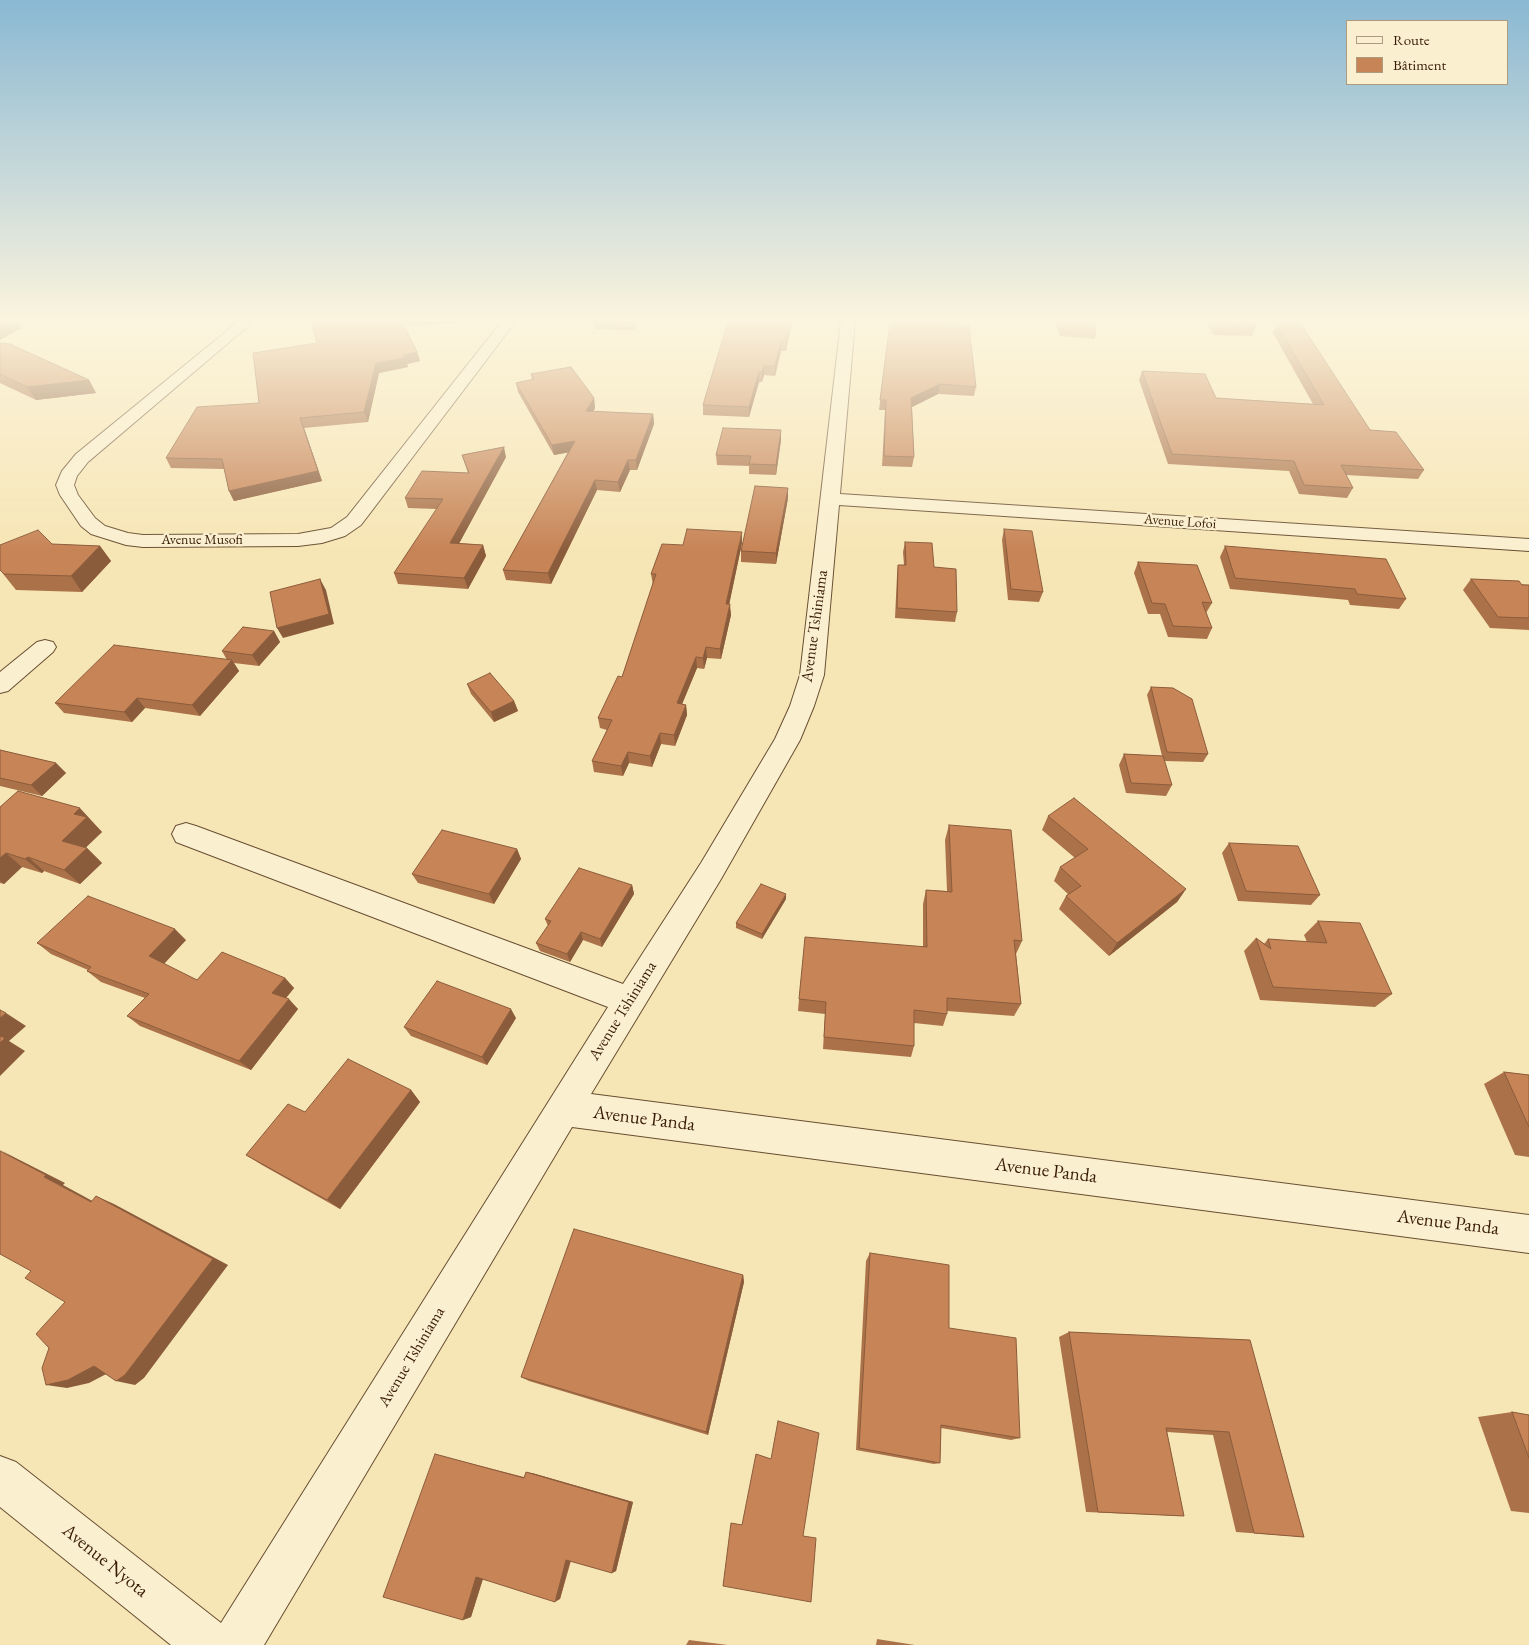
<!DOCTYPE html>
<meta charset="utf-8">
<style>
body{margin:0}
#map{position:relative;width:1529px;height:1645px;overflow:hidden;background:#f7e6b5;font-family:"EB Garamond",serif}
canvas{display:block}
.legend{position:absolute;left:1346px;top:20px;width:162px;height:65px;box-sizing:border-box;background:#faefcf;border:1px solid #ad9b7f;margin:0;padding:6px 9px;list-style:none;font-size:15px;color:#391c06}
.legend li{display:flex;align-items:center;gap:10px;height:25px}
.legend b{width:25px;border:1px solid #ad9b7f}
</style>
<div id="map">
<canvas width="1529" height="1645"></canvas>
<ul class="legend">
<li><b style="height:6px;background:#faefcf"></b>Route</li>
<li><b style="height:14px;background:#c78456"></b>Bâtiment</li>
</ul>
</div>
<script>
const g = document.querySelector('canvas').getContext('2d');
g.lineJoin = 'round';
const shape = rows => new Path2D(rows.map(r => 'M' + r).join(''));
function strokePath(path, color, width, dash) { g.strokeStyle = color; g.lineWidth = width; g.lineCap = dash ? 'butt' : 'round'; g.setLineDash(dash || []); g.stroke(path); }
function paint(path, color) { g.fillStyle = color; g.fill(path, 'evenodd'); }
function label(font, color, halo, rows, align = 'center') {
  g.font = font + ' "EB Garamond",serif'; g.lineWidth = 4.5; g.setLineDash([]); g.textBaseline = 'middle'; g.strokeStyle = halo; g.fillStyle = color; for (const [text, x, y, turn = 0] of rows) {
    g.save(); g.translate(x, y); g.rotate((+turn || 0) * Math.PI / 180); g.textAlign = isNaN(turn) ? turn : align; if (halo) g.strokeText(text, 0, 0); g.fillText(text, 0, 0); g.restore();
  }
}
const minor = shape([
 [239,321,254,321,88,462,77,476,74,485,78,495,95,518,105,526,128,533,143,535,298,534,331,528,347,517,502,321,516,321,361,525,345,536,322,543,298,546,143,547,126,545,91,534,81,526,60,495,56,485,62,471,76,454,239,321],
 [841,321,855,321,840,494,1529,539,1529,551,839,505,824,675,814,706,800,740,721,879,591,1094,1529,1215,1529,1253,572,1127,264,1645,171,1645,0,1507,0,1456,16,1462,221,1623,608,1007,176,842,172,834,176,826,186,823,196,826,623,984,701,863,775,739,790,706,800,675,841,321],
 [45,640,53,642,56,647,53,652,8,691,0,693,0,672,37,642,45,640]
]);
const wall = shape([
 [311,321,458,321,458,323,404,326,417,352,420,361,407,364,408,367,379,373,368,422,304,428,322,481,234,501,229,491,224,469,171,468,166,458,259,403,317,343],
 [591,321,638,321,634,330,596,329],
 [792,321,786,351,781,351,775,376,764,375,762,382,759,382,749,417,703,415,703,405],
 [894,321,946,321,946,325,976,387,974,396,938,394,912,407,914,457,912,467,882,466,885,410,879,410,890,323,894,323],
 [1055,321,1094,321,1096,333,1095,339,1060,336],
 [1206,321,1252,321,1256,327,1252,336,1214,335],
 [1277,325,1370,430,1424,470,1418,479,1346,475,1353,488,1347,498,1299,494,1289,471,1168,464,1139,380,1142,371,1216,398,1313,404,1273,333],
 [0,343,89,380,96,393,36,400,0,383],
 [531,374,594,398,595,408,593,412,653,414,654,424,637,470,630,470,620,492,597,490,551,584,506,580,503,570,568,452,554,455,518,392,516,383,532,380],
 [781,440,776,475,749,474,749,466,717,465,716,455],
 [462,455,506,457,459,543,483,545,486,556,468,589,398,584,394,573,437,509,408,508,405,498,468,473],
 [788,498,776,564,741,562,741,551],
 [1004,529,1043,592,1039,602,1008,600,1002,540],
 [905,542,934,567,957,612,955,622,895,618,897,575,898,565,904,565,903,552],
 [742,543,729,604,731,615,721,659,707,658,704,669,697,668,682,704,686,705,687,715,675,746,661,744,652,767,629,763,623,776,594,772,592,761,607,730,600,728,598,718,622,677,653,585,651,574,683,545],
 [52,544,100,546,111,561,82,592,16,590,0,570],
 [1225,546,1406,599,1399,609,1350,605,1348,600,1230,589,1220,557],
 [1138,562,1212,603,1206,613,1212,628,1207,639,1168,637,1160,614,1148,614,1134,573],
 [1471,579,1529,585,1529,630,1490,628,1463,590],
 [274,631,280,642,259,666,234,663,239,671,200,716,145,708,132,722,64,713,55,703,227,660,222,651],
 [467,684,514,701,518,711,494,722,471,694],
 [1151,687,1208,754,1203,762,1164,761,1172,785,1166,796,1126,793,1119,765,1124,754,1162,756,1147,695],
 [0,750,56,763,66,773,42,796,0,786],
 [0,807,94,823,93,823,102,832,85,848,87,848,102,863,80,884,44,871,42,873,22,867,4,884,0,883],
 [1048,816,1186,889,1177,902,1109,956,1059,909,1066,896,1068,894,1054,881,1060,867,1075,858,1042,830],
 [949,825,1022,941,1016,954,1021,1004,1014,1016,947,1011,947,1014,943,1026,914,1023,914,1046,911,1057,823,1049,825,1014,798,1011,799,999,923,946,923,904,926,890,947,891,945,840],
 [1229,843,1320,895,1311,905,1238,901,1222,853],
 [517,849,521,859,494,904,418,883,412,874],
 [632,885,634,894,602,947,583,940,570,962,540,951,536,943,548,926,545,919],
 [786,899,762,939,736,928,736,923],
 [1318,921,1392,994,1375,1007,1260,1000,1244,951,1256,938,1264,944,1268,939,1307,942,1304,935],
 [186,940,164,964,197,980,285,978,294,988,286,998,298,1009,251,1070,140,1026,127,1016,145,998,101,982,87,971,88,970,51,954,37,943],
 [516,1018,487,1065,411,1036,404,1027],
 [1504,1072,1529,1075,1529,1157,1515,1155,1484,1084],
 [411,1090,420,1102,340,1209,262,1165,246,1155,305,1112],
 [870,1253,949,1328,1020,1438,1011,1440,941,1428,940,1463,934,1464,856,1450,866,1261],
 [743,1275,744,1282,708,1435,529,1381,521,1377],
 [1069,1332,1250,1340,1304,1537,1236,1532,1213,1435,1167,1432,1184,1516,1086,1512,1059,1337],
 [1512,1412,1529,1415,1529,1513,1511,1511,1478,1417],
 [435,1454,442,1456,524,1477,532,1473,633,1502,616,1571,612,1573,571,1561,560,1599,483,1579,471,1617,463,1620],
 [877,1639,915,1645,876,1645],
 [689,1640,728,1645,686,1645]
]);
const shadedWall = shape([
 [14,321,18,321,22,328,0,340,0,328],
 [633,321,638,321,634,330,633,322],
 [790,321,792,321,786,351,786,342],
 [781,341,781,351,775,376,775,366],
 [417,352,420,361,407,364,408,367,379,373,368,422,364,412,376,363,403,355],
 [764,366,764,375,762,382,762,372],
 [759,372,759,382,749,417,749,407],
 [89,380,96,393,36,400,27,387],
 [940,384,938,394,910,408,911,398],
 [594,398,595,408,588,421,586,411],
 [653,414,654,424,637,470,636,460],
 [300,418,304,428,322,481,234,501,229,491],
 [781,430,781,440,776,475,776,465],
 [575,441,577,451,554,455,552,445],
 [504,447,506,457,454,553,450,543],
 [628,460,630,470,620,492,618,482],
 [595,480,597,490,551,584,548,573],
 [788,488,788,498,776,564,776,553],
 [742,532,742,543,727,615,726,604],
 [483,545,486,556,468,589,464,578],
 [100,546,111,561,82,592,71,576],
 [320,579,326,590,334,624,283,638,277,628],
 [730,604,731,615,721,659,720,649],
 [274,631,280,642,259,666,252,655],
 [706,647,707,658,704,669,703,658],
 [696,657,697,668,678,714,677,703],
 [232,660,239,671,200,716,192,705],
 [137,698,145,708,132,722,124,712],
 [514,701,518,711,494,722,491,712],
 [686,705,687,715,675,746,674,735],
 [660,733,661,744,652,767,650,756],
 [628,752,629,763,623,776,621,766],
 [56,763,66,773,42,796,31,785],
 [80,808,102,832,78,855,62,841,74,814],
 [87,848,102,863,80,884,64,870],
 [517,849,521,859,494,904,489,894],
 [6,853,22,867,4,884,0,881,0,858],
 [28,857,44,871,42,873,25,859],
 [632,885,634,894,602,947,600,939],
 [1186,889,1177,902,1109,956,1117,943],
 [786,894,786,899,762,939,762,934],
 [175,929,186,940,161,967,149,956],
 [581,932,583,940,570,962,567,954],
 [285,978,294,988,282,1003,272,993],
 [289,999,298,1009,251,1070,239,1061],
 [511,1009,516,1018,487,1065,482,1057],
 [6,1013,26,1026,9,1041,25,1051,0,1076,0,1018],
 [411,1090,420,1102,340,1209,327,1200],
 [0,1150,65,1183,63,1185,109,1210,91,1202,44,1177],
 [96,1196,114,1204,228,1265,144,1378,135,1385,116,1381],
 [743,1275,744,1282,708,1435,706,1432],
 [94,1366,114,1370,89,1383,67,1388,46,1385],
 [526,1472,532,1473,633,1502,616,1571,612,1573],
 [571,1558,560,1599,555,1602,566,1560],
 [484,1575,471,1617,463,1620,476,1577]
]);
const building = shape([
 [0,321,14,321,0,328,0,321],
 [311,321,402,321,417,352,403,355,405,358,376,363,364,412,300,418,318,471,229,491,222,459,166,458,197,407,259,403,253,353,317,343,311,321],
 [599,321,633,321,633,322,599,321],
 [728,321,790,321,786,342,781,341,775,366,764,366,762,372,759,372,749,407,703,405,728,321],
 [895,321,946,321,946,325,969,326,976,387,940,384,911,398,914,457,884,456,886,400,880,400,890,323,895,323,895,321],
 [1058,321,1094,321,1096,333,1061,331,1058,321],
 [1215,321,1252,321,1256,327,1218,325,1215,321],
 [1284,321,1299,321,1370,430,1396,432,1424,470,1341,465,1353,488,1304,485,1294,461,1172,454,1142,371,1205,374,1216,398,1324,405,1277,325,1284,321],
 [0,343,10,344,89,380,27,387,0,374,0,343],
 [571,367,594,398,586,411,653,414,636,460,628,460,618,482,595,480,548,573,503,570,575,441,552,445,516,383,534,379,531,374,571,367],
 [723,428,781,430,776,465,749,464,751,456,716,455,723,428],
 [504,447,450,543,483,545,464,578,394,573,443,499,405,498,422,471,469,473,462,455,504,447],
 [755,486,788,488,776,553,741,551,755,486],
 [687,529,742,532,726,604,730,604,720,649,706,647,703,658,696,657,677,703,686,705,674,735,660,733,650,756,628,752,621,766,592,761,612,720,598,718,618,676,622,677,656,574,651,574,662,544,683,545,687,529],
 [1004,529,1032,531,1043,592,1011,589,1004,529],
 [38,530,52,544,100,546,71,576,4,574,0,570,0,545,38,530],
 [905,542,932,543,934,567,956,569,957,612,897,608,898,565,906,565,905,542],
 [1225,546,1386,559,1406,599,1357,594,1355,589,1235,578,1225,546],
 [1138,562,1197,565,1212,603,1202,602,1212,628,1173,626,1165,604,1152,603,1138,562],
 [320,579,329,614,277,628,270,592,320,579],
 [1471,579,1519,581,1522,585,1529,585,1529,618,1498,617,1471,579],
 [243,627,274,631,252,655,222,651,243,627],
 [114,645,232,660,192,705,137,698,124,712,55,703,114,645],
 [490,673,514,701,491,712,467,684,490,673],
 [1151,687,1173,688,1192,699,1208,754,1167,752,1151,687],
 [0,750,56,763,31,785,0,778,0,750],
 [1124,754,1163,756,1172,785,1131,783,1124,754],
 [18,791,80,808,74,814,87,817,62,841,87,848,64,870,28,857,25,859,6,853,0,858,0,807,18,791],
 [1074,798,1186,889,1117,943,1066,896,1081,886,1060,867,1088,849,1048,816,1074,798],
 [949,825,1011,830,1022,941,1014,940,1021,1004,947,998,947,1014,914,1010,914,1046,824,1037,826,1002,799,999,805,937,927,947,926,890,952,892,949,825],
 [442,830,517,849,489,894,412,874,442,830],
 [1229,843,1298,846,1320,895,1246,891,1229,843],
 [579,868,632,885,600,939,581,932,567,954,536,943,551,921,545,919,579,868],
 [761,884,786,894,762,934,736,923,761,884],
 [88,896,175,929,149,956,197,980,222,952,285,978,272,993,289,999,239,1061,127,1016,149,994,87,971,91,967,37,943,88,896],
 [1318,921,1360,923,1392,994,1273,987,1256,938,1271,949,1268,939,1327,943,1318,921],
 [437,981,511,1009,482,1057,404,1027,437,981],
 [0,1010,6,1013,0,1018,0,1010],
 [0,1036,5,1038,0,1043,0,1036],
 [348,1059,411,1090,327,1200,246,1155,288,1104,305,1112,348,1059],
 [1504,1072,1529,1075,1529,1127,1504,1072],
 [0,1151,46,1175,44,1177,91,1202,96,1196,213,1259,125,1375,116,1381,94,1366,68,1380,46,1385,42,1368,49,1348,36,1334,65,1302,25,1278,31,1271,0,1254,0,1151],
 [574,1229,743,1275,706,1432,521,1377,574,1229],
 [870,1253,949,1265,949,1328,1016,1338,1020,1438,941,1425,940,1463,859,1448,870,1253],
 [1069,1332,1250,1340,1304,1537,1254,1533,1229,1432,1166,1428,1184,1516,1098,1512,1069,1332],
 [1512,1412,1529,1415,1529,1458,1512,1412],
 [778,1421,819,1433,803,1536,816,1538,811,1602,723,1586,731,1523,742,1525,756,1454,771,1459,778,1421],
 [435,1454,524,1478,526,1472,629,1502,612,1573,566,1560,555,1602,476,1577,463,1620,383,1597,435,1454]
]);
const farStreetnames = [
 ["Avenue Lofoi",1180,522,4],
 ["Avenue Musofi",202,540]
];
const streetNames = [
 ["Avenue Tshiniama",815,626,-82],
 ["Avenue Tshiniama",623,1011,-58],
 ["Avenue Tshiniama",412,1357,-59]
];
const nearStreetnames = [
 ["Avenue Panda",644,1119,7],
 ["Avenue Panda",1046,1171,7],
 ["Avenue Panda",1448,1223,7],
 ["Avenue Nyota",105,1561,39]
];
strokePath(minor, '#684e32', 2);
paint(minor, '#faefcf');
paint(wall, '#ab724a');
paint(shadedWall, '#8b5c3c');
paint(building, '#c78456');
strokePath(building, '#8b5c3c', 1);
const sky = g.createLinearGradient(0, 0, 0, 551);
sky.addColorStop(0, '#8ab8d3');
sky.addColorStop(0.58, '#fbf4de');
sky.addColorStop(1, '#fbf4de00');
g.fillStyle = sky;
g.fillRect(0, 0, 1529, 551);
label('14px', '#391c06', '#faefcf', farStreetnames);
label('16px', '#391c06', '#faefcf', streetNames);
label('19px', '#391c06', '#faefcf', nearStreetnames);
</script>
